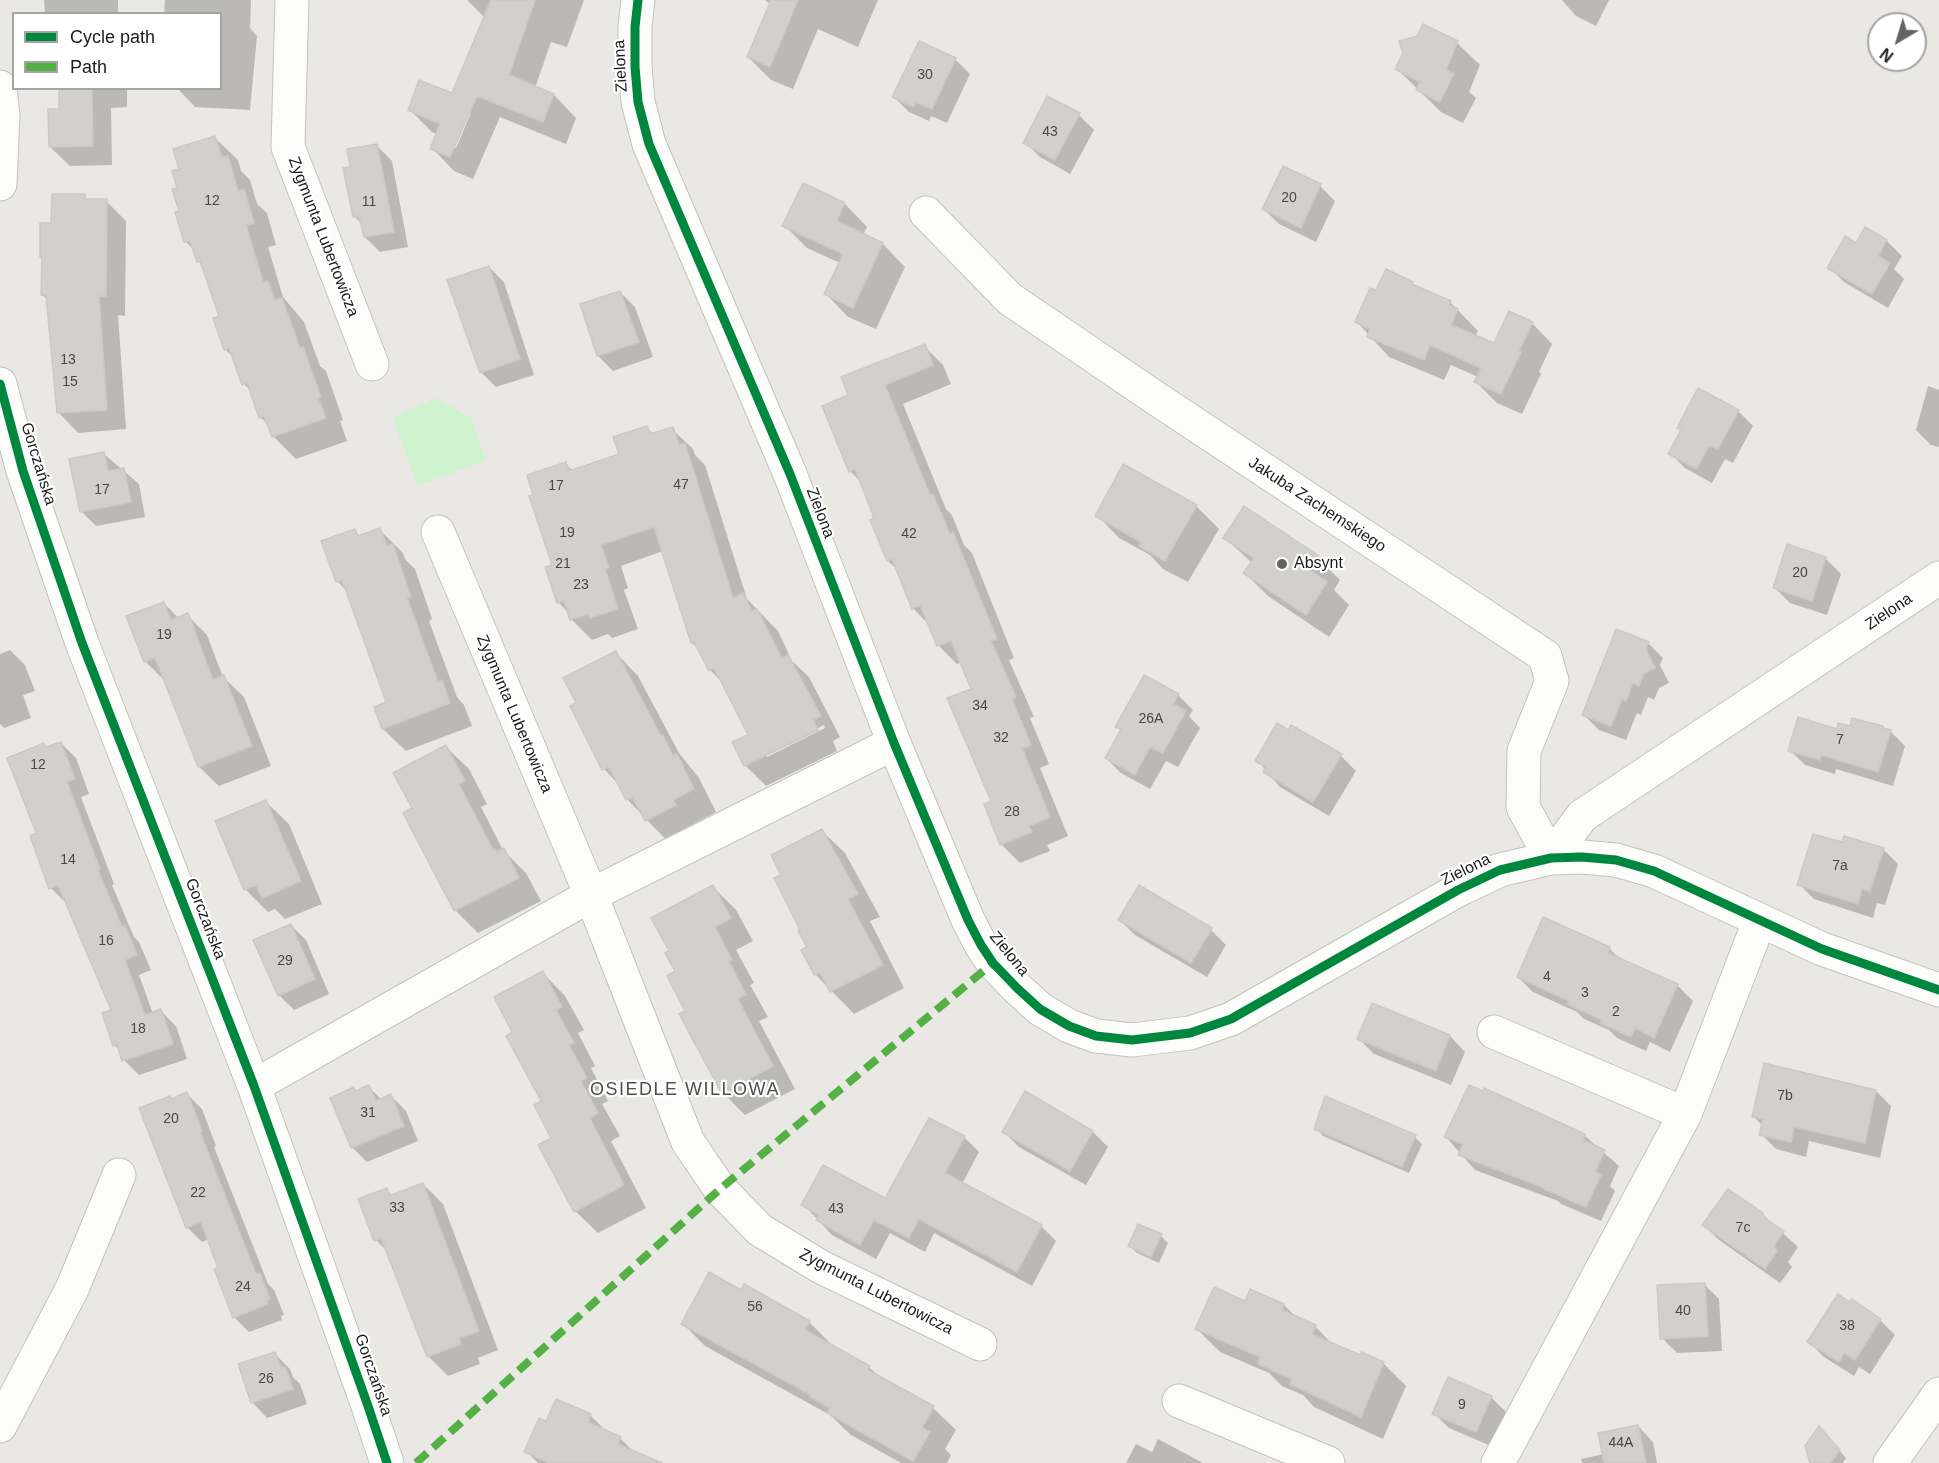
<!DOCTYPE html>
<meta charset="utf-8">
<style>
body{margin:0}
#map{position:relative;width:1939px;height:1463px;overflow:hidden;background:#eae8e4;font-family:Helvetica,sans-serif}
canvas{display:block}
.legend{position:absolute;left:12px;top:12px;width:210px;height:78px;box-sizing:border-box;background:#fff;border:2px solid #a4a4a4;margin:0;padding:8px 10px;list-style:none;font-size:18px;color:#1b1b1b}
.legend li{display:flex;align-items:center;gap:12px;height:30px}
.legend b{width:30px;border:2px solid #a4a4a4}
.north{position:absolute;left:1867px;top:12px;width:60px;height:60px;box-sizing:border-box;background:#fff;border:2px solid #a4a4a4;border-radius:50%;rotate:218deg;font-size:16px;font-weight:700;line-height:24px;text-align:center;color:#1b1b1b}
.north::after{content:'';display:block;margin:auto;width:21px;height:27px;background:#636361;clip-path:polygon(50% 0,100% 100%,50% 72%,0 100%)}
</style>
<div id="map">
<canvas width="1939" height="1463"></canvas>
<ul class="legend">
<li><b style="height:8px;background:#00873e"></b>Cycle path</li>
<li><b style="height:8px;background:#55b145"></b>Path</li>
</ul>
<div class="north">N</div>
</div>
<script>
const g = document.querySelector('canvas').getContext('2d');
g.lineJoin = 'round';
function paint(path, color) { g.fillStyle = color; g.fill(path, 'evenodd'); }
const shape = rows => new Path2D(rows.map(r => 'M' + r).join(''));
function strokePath(path, color, width, dash) { g.strokeStyle = color; g.lineWidth = width; g.lineCap = dash ? 'butt' : 'round'; g.setLineDash(dash || []); g.stroke(path); }
function label(font, color, halo, rows, align = 'center') {
  g.font = font + ' Helvetica,sans-serif'; g.lineWidth = 4.5; g.setLineDash([]); g.textBaseline = 'middle'; g.strokeStyle = halo; g.fillStyle = color; for (const [text, x, y, turn = 0] of rows) {
    g.save(); g.translate(x, y); g.rotate((+turn || 0) * Math.PI / 180); g.textAlign = isNaN(turn) ? turn : align; if (halo) g.strokeText(text, 0, 0); g.fillText(text, 0, 0); g.restore();
  }
}
const park = shape([
 [435,398,471,418,486,460,418,486,392,418]
]);
const shadow = shape([
 [44,0,118,0,118,14,45,14],
 [165,0,251,0,250,28,257,36,250,110,195,107,177,88,220,88,220,14,164,14],
 [467,0,584,0,567,47,551,42,535,88,554,95,576,118,566,144,500,117,473,179,454,171,432,148,437,134,432,132,409,109,453,95,485,18],
 [468,113,471,113,456,148,453,147],
 [765,0,878,0,858,47,818,29,793,89,771,80,748,57,771,5],
 [1562,0,1609,0,1596,26,1576,16],
 [1424,26,1457,43,1480,65,1469,92,1476,98,1463,123,1441,112,1397,69],
 [955,59,970,74,947,123,931,116,929,121,909,112,894,97],
 [60,88,127,88,127,107,111,108,112,165,70,166,50,147,61,111],
 [1048,98,1079,115,1094,130,1070,174,1040,157,1025,142],
 [215,138,238,160,241,171,250,180,257,204,267,213,276,245,268,247,283,297,304,322,320,366,326,371,343,420,340,421,347,441,296,459,273,436,270,426,260,417,252,392,244,384,235,359,225,349,221,317,204,268,198,261,195,251,185,241,179,189,181,170],
 [377,146,392,161,408,247,380,252,365,237,363,225,354,216,352,168],
 [803,185,845,204,867,227,863,235,883,244,905,267,876,329,848,317,826,294,840,263,807,248,784,225],
 [1320,186,1335,201,1316,242,1279,224,1264,209],
 [84,196,89,201,106,201,126,221,125,316,118,315,126,429,78,433,59,413,48,300,42,295,43,258,41,256,53,225],
 [1866,229,1887,241,1902,256,1894,269,1904,279,1888,308,1844,282,1829,267,1856,245],
 [489,267,504,282,534,375,496,387,481,372],
 [1412,283,1416,287,1450,302,1478,331,1475,337,1495,345,1532,323,1552,344,1539,372,1541,374,1522,414,1497,403,1476,382,1478,377,1451,365,1444,380,1389,357,1356,321,1377,292],
 [620,292,635,307,653,357,613,371,598,356,581,305],
 [924,346,943,365,951,384,903,404,946,509,952,515,964,545,972,553,1014,658,1009,660,1034,717,1030,718,1049,764,1040,768,1068,836,1047,845,1050,851,1020,863,1001,844,973,689,962,662,957,664,938,645,930,626,913,608,898,570,888,561,872,521,876,519,862,483,850,471,850,396],
 [1928,386,1939,390,1939,447,1931,445,1916,430],
 [1738,411,1753,426,1733,463,1725,459,1712,483,1685,468,1670,453,1682,431,1679,428],
 [647,428,654,435,672,429,693,449,695,455,705,465,747,599,778,631,792,661,809,677,840,737,833,741,837,751,766,786,745,765,734,743,750,735,723,683,710,670,701,652,692,643,663,551,621,566,628,588,624,590,638,629,612,638,608,634,592,640,571,619,569,613,558,602,554,566,566,464,573,471,621,455],
 [824,725,825,728,767,757,767,754],
 [104,454,139,484,145,517,96,526,81,511],
 [1196,506,1219,529,1188,582,1163,569,1150,555,1119,538,1097,515],
 [380,530,403,553,405,559,415,569,432,619,429,621,457,697,464,705,472,726,406,751,383,729,375,707,387,703,348,592,337,581,355,531,361,537],
 [1225,538,1318,558,1340,580,1334,590,1349,605,1329,637,1268,596,1245,573,1252,563],
 [1788,546,1826,559,1841,574,1827,615,1790,603,1775,588],
 [164,603,179,619,187,615,207,635,223,677,244,697,271,766,219,786,199,767,165,681,145,661],
 [1648,643,1663,658,1660,665,1669,683,1659,688,1654,700,1648,697,1641,715,1637,713,1626,740,1599,730,1584,715],
 [10,650,25,665,35,691,23,695,31,718,4,728,0,724,0,654],
 [616,653,638,676,679,753,699,778,716,812,695,823,697,828,669,843,627,799,620,786,604,769,572,707,578,704],
 [1178,695,1193,710,1189,716,1200,728,1178,767,1166,761,1150,789,1121,773,1106,758,1122,731,1117,726],
 [1292,727,1341,756,1356,771,1329,816,1280,787,1257,760,1288,732],
 [1883,727,1890,731,1905,746,1893,786,1836,769,1835,774,1805,765,1790,750,1838,731],
 [61,743,76,758,89,794,81,797,114,884,112,885,134,937,139,942,151,970,139,975,153,1014,161,1011,176,1026,187,1059,139,1075,124,1060,121,1051,114,1045,113,1011,66,903,51,888,38,834,47,749],
 [446,747,469,769,487,804,481,807,503,850,526,873,541,901,478,933,456,911,405,813,414,809],
 [266,802,289,824,322,904,285,919,275,909,268,912,245,889],
 [822,831,845,853,880,917,870,921,904,988,854,1014,815,974,809,948,783,875],
 [1843,844,1883,849,1898,864,1885,905,1877,903,1873,918,1814,899,1799,884],
 [713,887,736,910,753,941,736,950,754,983,750,985,768,1017,759,1021,795,1089,745,1115,723,1093,687,1011,677,972],
 [1120,920,1211,930,1226,945,1207,977,1135,935],
 [291,925,306,940,329,994,294,1010,279,995],
 [1609,948,1621,960,1678,986,1693,1001,1670,1052,1650,1042,1646,1051,1617,1038,1609,1030,1584,1019,1577,1012,1533,992,1518,977],
 [543,973,565,996,584,1030,578,1033,595,1066,591,1068,608,1101,602,1104,620,1136,611,1141,646,1208,598,1233,575,1211,543,1102,514,1033],
 [1373,1005,1450,1036,1465,1052,1451,1085,1374,1054,1359,1039],
 [369,1087,382,1100,391,1096,406,1111,418,1141,367,1162,352,1147,354,1089,357,1092],
 [1876,1091,1891,1106,1880,1158,1809,1141,1806,1157,1776,1149,1761,1134,1763,1126,1753,1116],
 [1026,1093,1093,1132,1108,1147,1086,1185,1019,1147,1004,1132],
 [187,1094,202,1109,216,1146,214,1147,268,1284,274,1290,284,1315,281,1316,282,1320,249,1332,234,1317,220,1269,209,1239,202,1242,187,1227,172,1100],
 [1316,1128,1415,1137,1422,1144,1409,1173,1323,1136],
 [1584,1135,1619,1166,1610,1186,1615,1191,1601,1221,1561,1204,1558,1201,1475,1170,1446,1137],
 [964,1137,979,1152,962,1184,1041,1226,1056,1241,1032,1286,934,1233,925,1252,890,1233,876,1259,832,1235,803,1204,886,1200],
 [423,1184,443,1204,498,1350,478,1358,480,1364,448,1376,428,1356,389,1253,376,1240,387,1190,392,1196],
 [1761,1213,1798,1247,1788,1262,1792,1267,1780,1283,1719,1240,1704,1225],
 [1161,1236,1168,1243,1159,1263,1137,1253,1130,1246],
 [1704,1284,1719,1299,1722,1351,1677,1353,1662,1338],
 [742,1292,809,1322,831,1344,831,1346,869,1367,882,1379,933,1408,956,1430,945,1449,951,1455,947,1463,901,1463,851,1435,830,1415,705,1346,683,1324],
 [1245,1303,1284,1305,1297,1318,1315,1326,1334,1346,1361,1357,1383,1363,1406,1386,1383,1439,1314,1407,1303,1395,1282,1386,1269,1373,1220,1352,1197,1329],
 [1880,1320,1895,1335,1870,1374,1859,1367,1854,1376,1824,1357,1809,1342],
 [275,1354,290,1369,293,1377,300,1384,307,1404,267,1418,252,1402],
 [1491,1397,1506,1412,1491,1446,1449,1428,1434,1413],
 [590,1415,606,1431,620,1438,635,1453,658,1463,538,1463,526,1451,547,1423],
 [1638,1426,1653,1442,1657,1463,1582,1463,1581,1459,1604,1454],
 [1826,1435,1846,1458,1843,1463,1811,1463],
 [1158,1439,1203,1463,1126,1463,1136,1444,1152,1452]
]);
const building = shape([
 [491,0,535,0,509,75,554,94,543,122,477,96,450,157,430,149,440,124,408,110,419,80,452,93,491,0],
 [771,0,798,0,770,67,747,57,771,0],
 [1423,24,1458,41,1446,70,1454,74,1440,102,1416,90,1420,82,1395,69,1403,53,1399,41,1417,36,1423,24],
 [919,41,956,58,932,109,916,102,913,107,892,97,919,41],
 [59,88,92,88,93,146,49,147,48,109,59,109,59,88],
 [1047,96,1080,113,1055,160,1023,143,1047,96],
 [215,136,222,157,228,156,238,191,244,189,254,223,246,225,263,282,268,281,275,300,282,298,300,348,303,347,321,397,318,398,326,418,272,437,264,416,259,418,247,383,242,385,229,348,224,350,213,318,219,316,200,261,197,262,190,241,184,242,175,212,179,211,172,189,177,188,172,171,179,169,173,149,215,136],
 [377,144,394,232,364,237,359,216,353,217,343,168,350,167,347,149,377,144],
 [1283,166,1321,184,1301,228,1262,209,1283,166],
 [803,183,845,203,837,221,883,243,853,308,824,294,843,254,782,226,803,183],
 [52,194,85,194,85,199,107,199,106,296,99,296,107,410,57,413,46,295,41,295,42,257,40,257,40,223,51,223,52,194],
 [1865,227,1887,240,1878,256,1890,263,1872,294,1827,268,1845,236,1856,243,1865,227],
 [489,266,520,359,480,373,447,280,489,266],
 [1386,269,1413,282,1412,284,1451,301,1449,305,1458,309,1451,325,1494,343,1509,311,1533,322,1519,351,1521,352,1501,394,1474,382,1481,368,1430,345,1424,360,1367,337,1370,329,1355,322,1370,288,1376,290,1386,269],
 [620,291,639,342,597,356,580,304,620,291],
 [925,344,933,365,885,385,930,495,933,494,950,534,953,532,997,639,991,641,1016,697,1012,699,1031,745,1022,748,1050,817,1029,826,1032,832,1000,845,984,804,991,801,947,698,971,689,951,641,937,646,920,605,912,609,892,559,887,561,870,520,874,518,855,469,849,472,822,406,848,395,841,377,925,344],
 [1698,388,1739,410,1718,449,1709,445,1697,469,1668,454,1681,430,1677,428,1698,388],
 [647,426,650,434,673,427,679,445,685,443,733,598,743,593,752,611,757,609,782,658,788,655,821,716,813,720,818,730,744,766,732,742,748,735,714,668,709,671,694,642,691,643,654,527,601,545,609,568,605,569,618,609,590,618,588,614,570,620,564,601,557,603,545,567,552,565,529,496,533,495,527,475,566,462,569,471,619,454,613,437,647,426],
 [104,452,108,471,124,468,131,502,80,512,69,459,104,452],
 [1123,464,1197,505,1165,561,1139,546,1141,542,1095,516,1123,464],
 [1244,506,1319,556,1310,570,1327,582,1306,615,1243,573,1254,558,1223,538,1244,506],
 [380,528,387,546,393,544,411,597,407,598,438,682,442,680,450,703,382,729,374,707,386,702,342,580,336,582,321,541,355,529,358,536,380,528],
 [1787,544,1826,557,1812,601,1773,588,1787,544],
 [164,602,171,620,188,613,213,680,224,675,252,746,198,767,155,658,144,662,126,616,164,602],
 [1616,629,1649,642,1646,649,1655,668,1644,673,1639,686,1633,683,1626,701,1622,699,1611,726,1582,715,1616,629],
 [616,651,661,736,663,735,673,756,677,754,694,789,673,800,676,805,645,821,632,797,626,800,609,767,602,770,570,706,576,703,563,678,616,651],
 [1144,675,1179,694,1173,704,1186,711,1163,753,1150,747,1135,775,1105,758,1121,729,1115,727,1144,675],
 [1798,717,1837,729,1838,723,1850,726,1852,718,1883,726,1883,728,1891,730,1878,772,1821,755,1820,760,1788,751,1798,717],
 [1277,723,1288,730,1291,725,1342,754,1313,802,1263,772,1266,767,1255,761,1277,723],
 [61,742,75,779,67,782,100,869,98,870,122,927,125,926,137,955,125,960,145,1015,161,1009,173,1044,122,1061,117,1044,113,1046,102,1013,111,1010,58,885,49,889,30,836,36,833,7,758,44,743,46,747,61,742],
 [446,745,465,781,459,784,493,850,495,849,497,852,504,848,519,878,454,911,403,813,412,808,393,773,446,745],
 [266,800,301,881,262,898,256,885,244,890,215,821,266,800],
 [822,829,858,894,848,899,883,965,830,992,820,973,814,975,801,950,807,947,798,931,800,930,774,878,781,875,771,855,822,829],
 [1813,834,1842,842,1844,836,1884,848,1870,891,1862,889,1858,904,1797,885,1813,834],
 [713,885,731,918,715,927,732,960,729,962,746,994,738,999,773,1066,722,1094,679,1014,685,1011,667,976,675,971,665,953,669,951,651,918,713,885],
 [1139,885,1212,928,1191,963,1118,920,1139,885],
 [1543,917,1610,947,1608,953,1678,984,1654,1038,1635,1028,1631,1037,1600,1023,1602,1020,1567,1004,1569,1001,1517,977,1543,917],
 [291,924,315,979,278,996,253,940,291,924],
 [543,971,562,1007,556,1010,574,1043,569,1045,587,1078,581,1081,598,1113,590,1118,624,1185,574,1212,538,1145,551,1138,534,1105,541,1101,506,1036,512,1032,494,997,543,971],
 [1372,1003,1450,1035,1436,1071,1357,1039,1372,1003],
 [1764,1063,1876,1090,1865,1143,1794,1127,1791,1142,1759,1135,1763,1119,1752,1117,1764,1063],
 [369,1085,376,1101,391,1094,404,1126,351,1148,330,1098,354,1087,355,1091,369,1085],
 [1469,1085,1483,1091,1484,1088,1585,1134,1583,1140,1605,1150,1595,1172,1601,1175,1586,1207,1544,1189,1545,1188,1458,1155,1463,1144,1444,1137,1469,1085],
 [1025,1091,1093,1131,1070,1171,1002,1132,1025,1091],
 [187,1092,202,1131,200,1132,256,1274,260,1273,270,1299,267,1301,268,1304,233,1318,214,1269,218,1268,201,1222,186,1228,139,1108,170,1096,171,1099,187,1092],
 [1325,1096,1416,1135,1402,1167,1314,1129,1325,1096],
 [929,1118,965,1136,945,1173,1042,1225,1017,1272,919,1219,909,1238,874,1220,860,1245,816,1220,819,1215,801,1205,823,1165,885,1198,929,1118],
 [423,1183,479,1331,459,1338,461,1344,427,1357,381,1238,374,1241,358,1199,387,1188,389,1196,423,1183],
 [1728,1189,1762,1212,1766,1219,1784,1231,1774,1246,1777,1251,1765,1269,1702,1225,1728,1189],
 [1138,1224,1162,1234,1151,1257,1128,1246,1138,1224],
 [709,1272,741,1290,744,1284,810,1321,805,1330,870,1366,868,1370,934,1406,922,1428,930,1432,913,1461,827,1413,830,1408,810,1397,811,1395,681,1324,709,1272],
 [1705,1283,1708,1336,1660,1339,1657,1285,1705,1283],
 [1214,1287,1245,1301,1250,1289,1284,1304,1282,1310,1316,1325,1312,1334,1360,1355,1361,1352,1384,1362,1361,1417,1290,1384,1292,1379,1258,1364,1260,1357,1195,1329,1214,1287],
 [1838,1294,1850,1302,1852,1299,1881,1319,1855,1360,1844,1353,1839,1362,1807,1342,1838,1294],
 [275,1352,281,1368,285,1367,293,1389,251,1403,238,1364,275,1352],
 [1448,1377,1492,1396,1476,1432,1432,1414,1448,1377],
 [556,1399,591,1414,588,1422,621,1437,618,1444,662,1463,550,1463,524,1452,539,1418,546,1421,556,1399],
 [1638,1425,1646,1463,1604,1463,1598,1433,1638,1425],
 [1819,1426,1840,1450,1830,1463,1810,1463,1805,1446,1819,1426]
]);
const minor = shape([
 [292,0,288,147,372,364],
 [638,0,635,27,635,67,638,102,649,144,790,474,894,743,968,920,981,945,993,963,1017,988,1040,1009,1069,1026,1096,1036,1132,1040,1190,1033,1231,1019,1458,890,1500,870,1551,858,1582,857,1616,860,1654,871,1822,949,1939,990],
 [0,87,3,116,0,184],
 [926,213,1010,299,1154,397,1545,656,1552,681,1524,751,1523,807,1551,858],
 [0,384,23,471,82,643,254,1086,368,1406,387,1463],
 [438,532,591,895,688,1142,720,1189,760,1230,821,1267,980,1344],
 [1551,858,1582,816,1939,578],
 [1494,1032,1685,1114],
 [254,1086,591,895,894,743],
 [1179,1401,1328,1463],
 [0,1426,72,1289,119,1175],
 [1498,1463,1685,1114,1759,922],
 [1890,1463,1939,1394]
]);
const quiet = shape([
 [416,1463,720,1189,993,963]
]);
const cycleway = shape([
 [638,0,635,27,635,67,638,102,649,144,790,474,894,743,968,920,981,945,993,963,1017,988,1040,1009,1069,1026,1096,1036,1132,1040,1190,1033,1231,1019,1458,890,1500,870,1551,858,1582,857,1616,860,1654,871,1822,949,1939,990],
 [0,384,23,471,82,643,254,1086,368,1406,387,1463]
]);
const markers = [
 [1282,564,6,"#636361"]
];
const numberNames = [
 ["30",925,75],
 ["43",1050,132],
 ["20",1289,198],
 ["12",212,201],
 ["11",369,202],
 ["13",68,360],
 ["15",70,382],
 ["47",681,485],
 ["17",556,486],
 ["17",102,490],
 ["19",567,533],
 ["42",909,534],
 ["21",563,564],
 ["20",1800,573],
 ["23",581,585],
 ["19",164,635],
 ["34",980,706],
 ["26A",1151,719],
 ["32",1001,738],
 ["7",1840,740],
 ["12",38,765],
 ["28",1012,812],
 ["14",68,860],
 ["7a",1840,866],
 ["16",106,941],
 ["29",285,961],
 ["4",1547,977],
 ["3",1585,993],
 ["2",1616,1012],
 ["18",138,1029],
 ["7b",1785,1096],
 ["31",368,1113],
 ["20",171,1119],
 ["22",198,1193],
 ["33",397,1208],
 ["43",836,1209],
 ["7c",1743,1228],
 ["24",243,1287],
 ["56",755,1307],
 ["40",1683,1311],
 ["38",1847,1326],
 ["26",266,1379],
 ["9",1462,1405],
 ["44A",1621,1443]
];
const streetNames = [
 ["Zielona",621,66,-93],
 ["Zygmunta Lubertowicza",323,237,69],
 ["Gorczańska",38,464,73],
 ["Jakuba Zachemskiego",1317,505,33],
 ["Zielona",820,513,69],
 ["Zielona",1889,612,-34],
 ["Zygmunta Lubertowicza",514,714,67],
 ["Zielona",1466,870,-26],
 ["Gorczańska",205,919,69],
 ["Zielona",1009,954,51],
 ["Zygmunta Lubertowicza",876,1292,27],
 ["Gorczańska",373,1375,71]
];
const poiNames = [
 ["Absynt",1294,564]
];
const neighbourhoodNames = [
 ["OSIEDLE WILLOWA",685,1090]
];
paint(park, '#cff2cf');
paint(shadow, '#0003');
paint(building, '#d2d0cc');
strokePath(building, '#cdc9c5', 1.5);
strokePath(minor, '#c2c2c0', 35);
strokePath(minor, '#fcfcfb', 33);
strokePath(quiet, '#55b145', 8, [15, 8]);
strokePath(cycleway, '#00873e', 9);
for (const [x, y, r, color] of markers) { const dot = new Path2D(); dot.arc(x, y, r, 0, 2 * Math.PI); g.fillStyle = color; g.fill(dot); strokePath(dot, '#fff', 2); }
label('14px', '#494847', null, numberNames);
label('16px', '#1b1b1b', '#fff', streetNames);
label('16px', '#1b1b1b', '#fff', poiNames, 'left');
g.letterSpacing = '1.5px';
label('18px', '#4e4e4e', '#fff', neighbourhoodNames);
g.letterSpacing = '0px';
</script>
